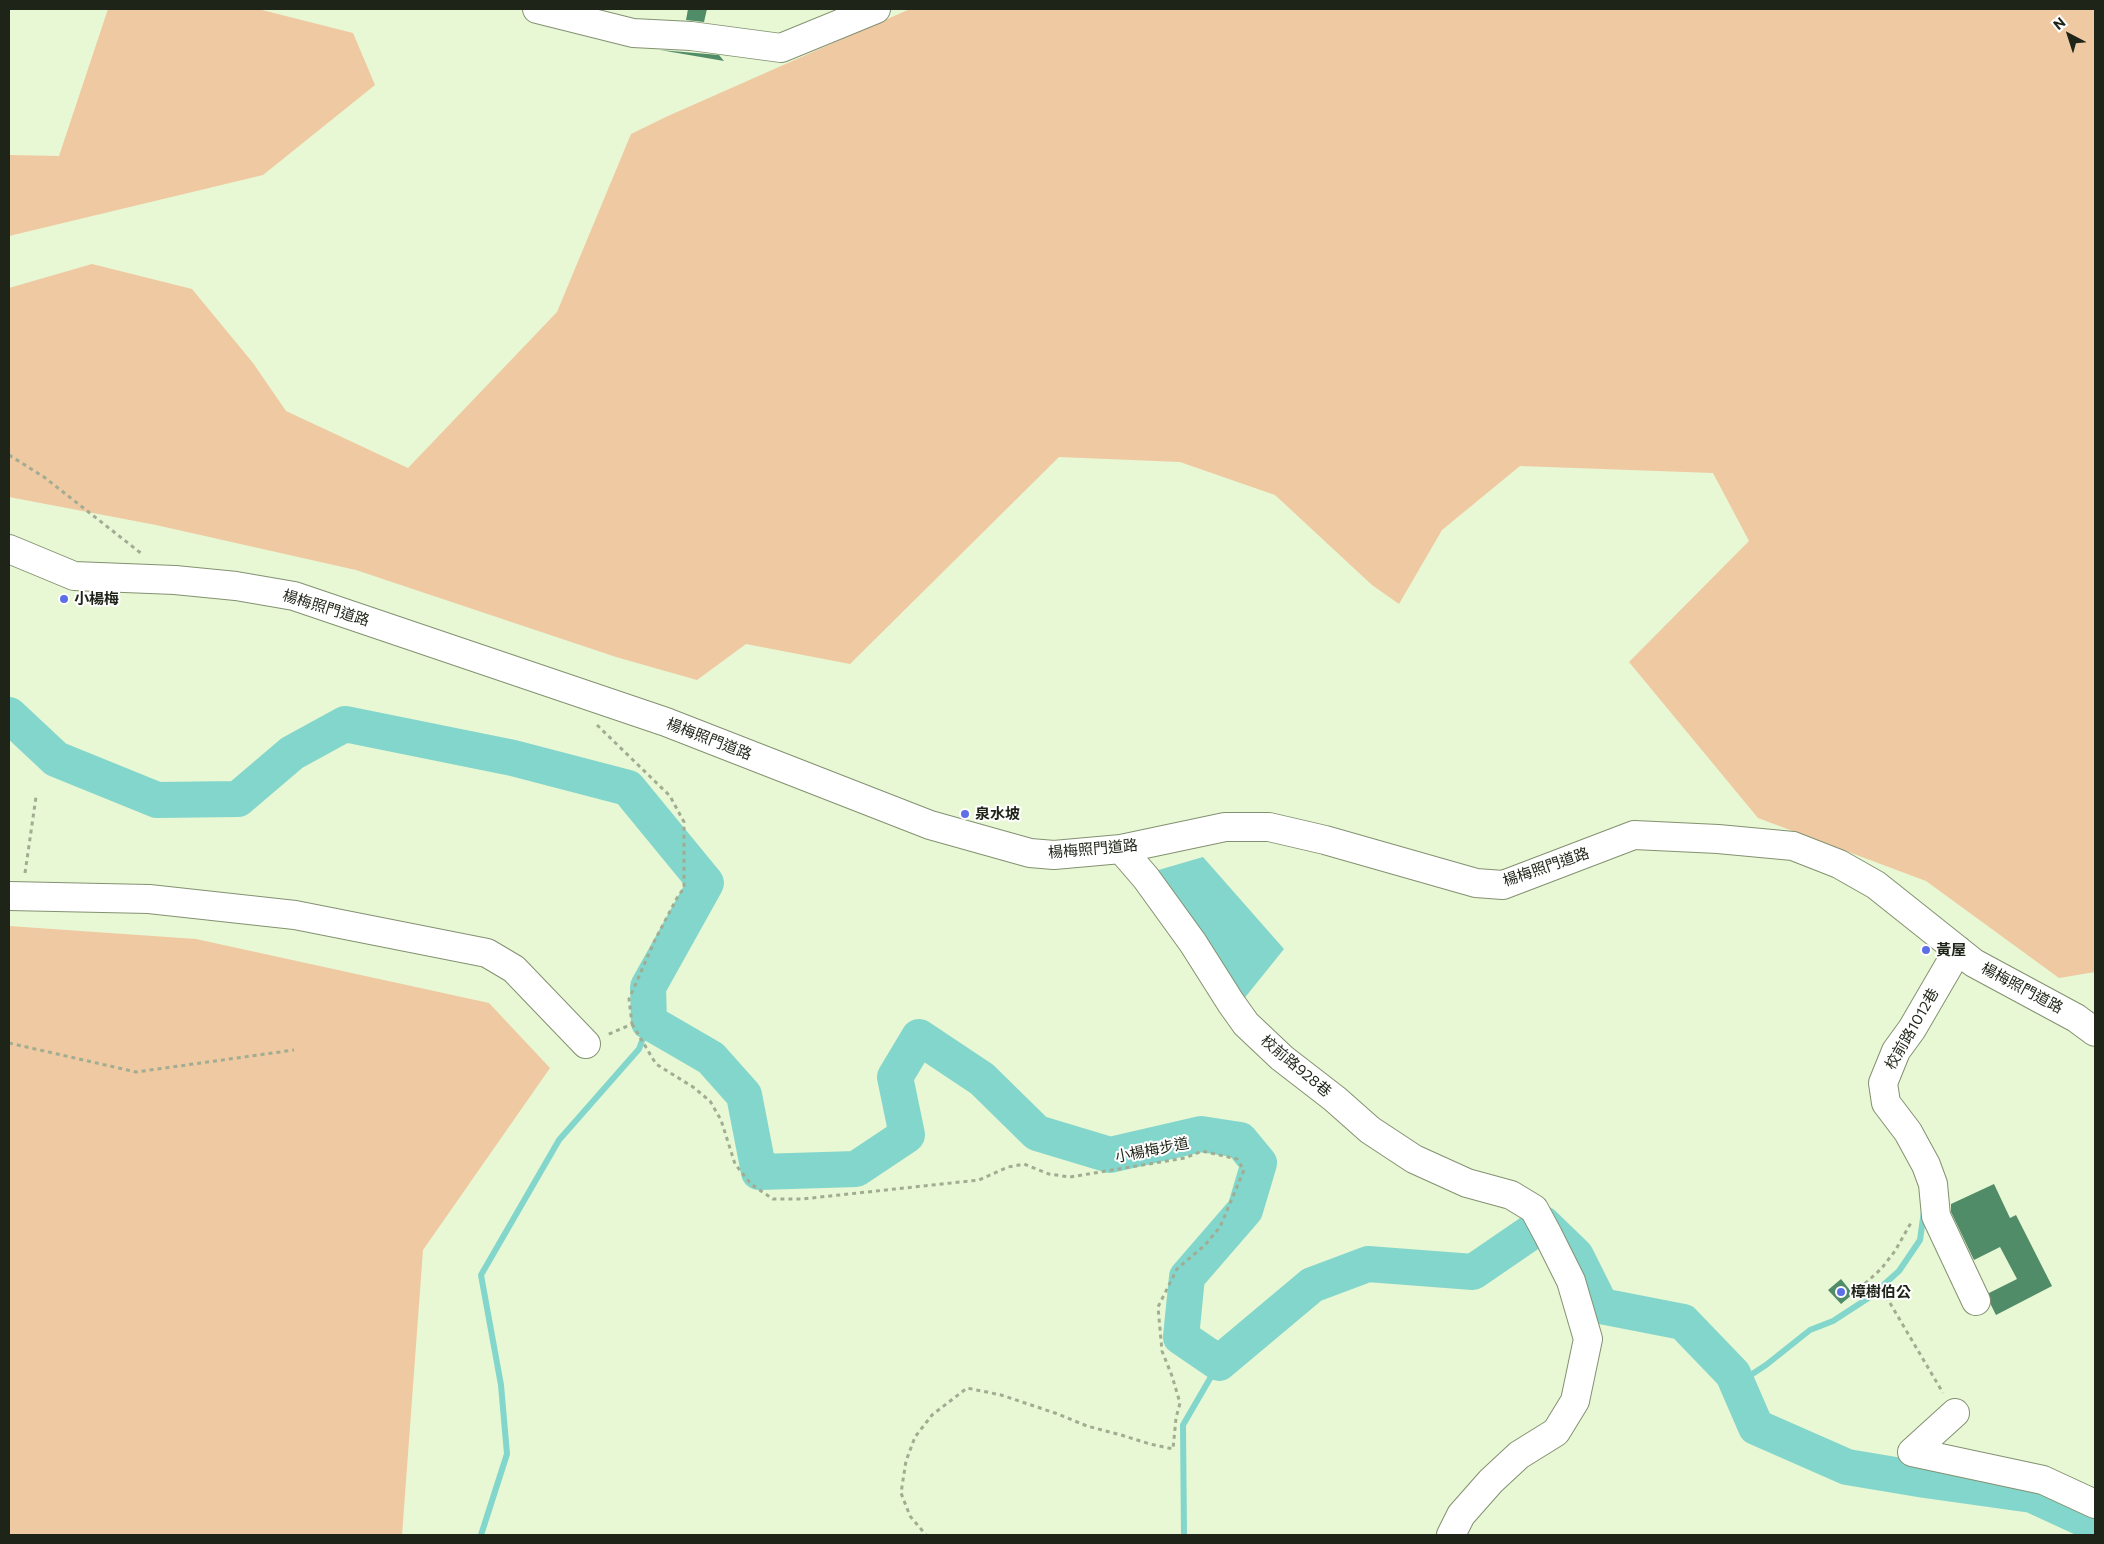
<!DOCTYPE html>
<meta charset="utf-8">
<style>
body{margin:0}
#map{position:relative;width:2104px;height:1544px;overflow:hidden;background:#e8f7d4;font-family:Commissioner,sans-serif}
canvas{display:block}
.frame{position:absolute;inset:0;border:10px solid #1f2418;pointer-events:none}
.north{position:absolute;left:2044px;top:10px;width:50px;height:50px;-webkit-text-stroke:4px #fff;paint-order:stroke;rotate:320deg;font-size:14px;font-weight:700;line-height:20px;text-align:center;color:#1f2418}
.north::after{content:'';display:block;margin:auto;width:18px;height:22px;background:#1f2418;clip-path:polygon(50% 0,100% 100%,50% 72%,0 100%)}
</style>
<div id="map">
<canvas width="2104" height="1544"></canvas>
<div class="frame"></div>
<div class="north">N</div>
</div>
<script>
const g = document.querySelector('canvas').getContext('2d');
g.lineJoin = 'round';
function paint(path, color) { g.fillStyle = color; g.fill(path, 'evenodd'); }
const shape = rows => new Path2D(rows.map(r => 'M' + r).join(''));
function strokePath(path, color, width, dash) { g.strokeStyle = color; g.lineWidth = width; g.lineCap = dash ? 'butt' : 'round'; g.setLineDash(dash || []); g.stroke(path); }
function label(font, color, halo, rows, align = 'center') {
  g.font = font + ' Commissioner,"Noto Sans TC",sans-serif'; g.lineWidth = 4; g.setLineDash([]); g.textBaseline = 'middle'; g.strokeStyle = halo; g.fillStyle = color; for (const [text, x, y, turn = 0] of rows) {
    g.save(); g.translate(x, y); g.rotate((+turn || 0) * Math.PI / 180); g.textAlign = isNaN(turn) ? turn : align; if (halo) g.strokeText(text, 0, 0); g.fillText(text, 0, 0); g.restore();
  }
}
const green = shape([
 [108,9,258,9,353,33,375,85,263,175,9,236,9,155,59,156],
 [910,9,2095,9,2095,972,2059,978,1926,881,1758,818,1629,662,1749,541,1713,473,1520,466,1442,530,1399,604,1372,585,1275,495,1180,462,1059,457,850,664,746,644,697,680,616,657,356,570,156,525,9,497,9,288,92,264,192,289,253,363,286,411,408,468,557,312,631,134,668,116],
 [9,926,196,939,489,1003,550,1068,423,1250,402,1535,9,1535]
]);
const water = shape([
 [1203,857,1284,949,1243,1000,1155,871]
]);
const stream = shape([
 [1737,1384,1766,1365,1810,1330,1833,1321,1870,1297,1899,1271,1920,1240,1924,1211],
 [481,1535,507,1454,501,1385,481,1275,559,1140,639,1049,649,1022],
 [1184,1535,1183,1425,1219,1363]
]);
const river = shape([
 [9,715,56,759,157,800,238,799,292,753,345,724,513,758,628,788,706,883,648,987,649,1022,711,1058,744,1095,759,1172,856,1169,907,1135,895,1077,919,1037,982,1079,1037,1133,1110,1155,1201,1134,1240,1140,1259,1163,1245,1210,1187,1277,1181,1337,1219,1363,1312,1285,1368,1264,1473,1272,1543,1224,1576,1256,1601,1306,1683,1322,1733,1374,1756,1427,1847,1467,1925,1480,2032,1495,2095,1524]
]);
const building = shape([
 [688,9,707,9,704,22,686,20],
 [660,50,719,55,724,61],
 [1994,1184,2010,1218,2016,1215,2052,1286,1996,1315,1991,1305,1989,1293,2017,1279,2000,1247,1974,1260,1951,1212,1951,1204],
 [1841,1279,1853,1294,1841,1304,1828,1290]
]);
const path = shape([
 [9,455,44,477,142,554],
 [597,725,670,796,684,822,684,888,677,898,655,940,629,999,632,1024,607,1035],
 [25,873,36,797],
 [632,1024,656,1064,693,1087,710,1101,721,1120,735,1164,751,1184,773,1199,802,1199,979,1180,1008,1167,1024,1164,1049,1174,1070,1177,1185,1158,1202,1151,1237,1159,1244,1170,1220,1227,1205,1245,1177,1269,1158,1307,1162,1351,1172,1376,1180,1403,1176,1418,1173,1449,1150,1444,1121,1435,1087,1426,1055,1413,1001,1395,967,1388,932,1415,915,1437,906,1461,901,1493,910,1516,926,1535],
 [9,1043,136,1072,294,1050],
 [1865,1284,1887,1298,1943,1393],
 [1859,1289,1881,1269,1895,1251,1912,1221]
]);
const minor = shape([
 [537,9,633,33,691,36,781,48,876,9],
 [9,549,74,576,175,580,236,586,294,596,666,722,930,825,1030,853,1054,855,1121,849,1225,827,1269,827,1325,840,1476,883,1503,885,1634,835,1718,839,1793,846,1839,864,1876,885,1974,963,2076,1018,2095,1032],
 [1121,849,1146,878,1193,943,1231,1003,1246,1024,1282,1058,1335,1099,1370,1130,1414,1159,1467,1183,1511,1195,1534,1209,1548,1235,1571,1281,1588,1339,1575,1401,1556,1432,1519,1455,1491,1481,1461,1515,1451,1535],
 [9,896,149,899,295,915,487,953,514,969,586,1044],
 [1958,950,1912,1029,1896,1051,1883,1083,1886,1103,1908,1132,1926,1165,1933,1184,1936,1216,1976,1301],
 [1955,1413,1912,1452,2043,1480,2095,1504]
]);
const markers = [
 [64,599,5,"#5d6fe6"],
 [965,814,5,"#5d6fe6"],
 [1926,950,5,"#5d6fe6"],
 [1841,1292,5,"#5d6fe6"]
];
const poiNames = [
 ["小楊梅",74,599],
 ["泉水坡",975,814],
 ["黃屋",1936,950],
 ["樟樹伯公",1851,1292]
];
const streetNames = [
 ["楊梅照門道路",326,608,17],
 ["楊梅照門道路",709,739,21],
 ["楊梅照門道路",1093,849,-5],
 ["楊梅照門道路",1546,867,-19],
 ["楊梅照門道路",2022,988,28],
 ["校前路1012巷",1912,1029,-60],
 ["校前路928巷",1296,1066,40],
 ["小楊梅步道",1152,1150,-11]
];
paint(green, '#efc9a1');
paint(water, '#83d6cc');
strokePath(stream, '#83d6cc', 6);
strokePath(river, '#83d6cc', 36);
paint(building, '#518c68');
strokePath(minor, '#839171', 30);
strokePath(path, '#a1ad92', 3, [4, 4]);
strokePath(minor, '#fff', 28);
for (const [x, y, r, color] of markers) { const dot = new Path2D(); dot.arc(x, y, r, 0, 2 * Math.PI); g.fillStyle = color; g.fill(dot); strokePath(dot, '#fff', 2); }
label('bold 15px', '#1f2418', '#fff', poiNames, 'left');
label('15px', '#1f2418', '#fff', streetNames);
</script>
